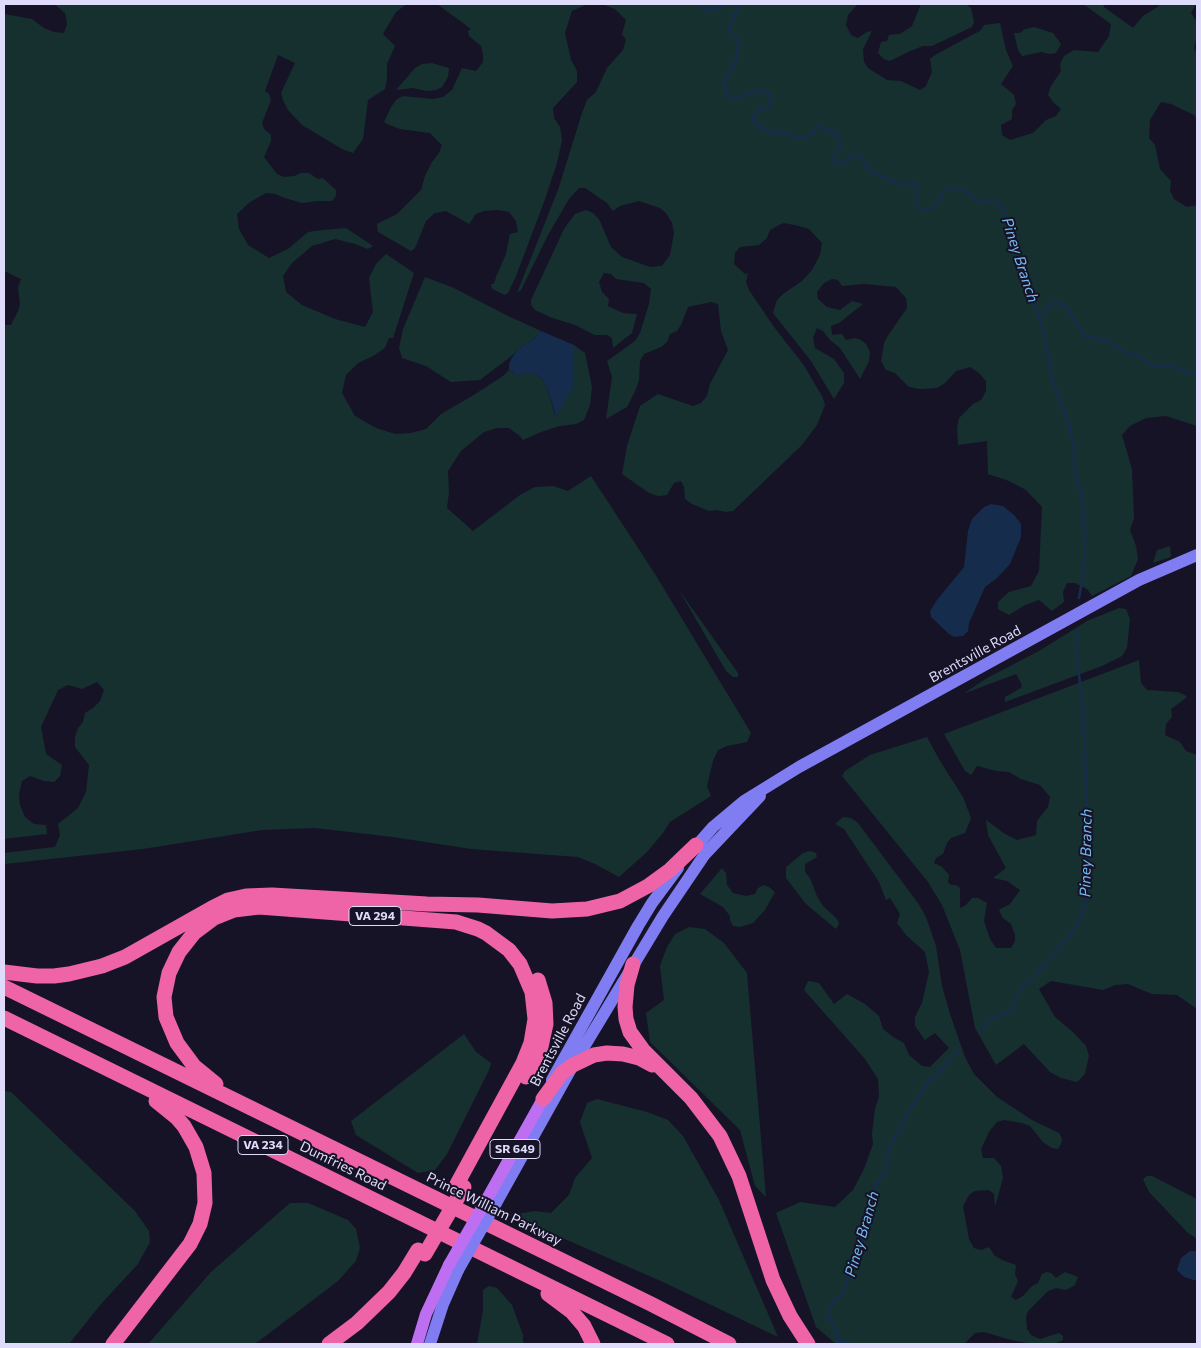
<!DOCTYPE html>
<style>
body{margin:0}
#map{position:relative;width:1201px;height:1348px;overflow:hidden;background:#161327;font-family:Commissioner,sans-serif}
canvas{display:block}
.frame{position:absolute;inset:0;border:5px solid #dfdcfb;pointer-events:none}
</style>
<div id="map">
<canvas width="1201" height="1348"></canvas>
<div class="frame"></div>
</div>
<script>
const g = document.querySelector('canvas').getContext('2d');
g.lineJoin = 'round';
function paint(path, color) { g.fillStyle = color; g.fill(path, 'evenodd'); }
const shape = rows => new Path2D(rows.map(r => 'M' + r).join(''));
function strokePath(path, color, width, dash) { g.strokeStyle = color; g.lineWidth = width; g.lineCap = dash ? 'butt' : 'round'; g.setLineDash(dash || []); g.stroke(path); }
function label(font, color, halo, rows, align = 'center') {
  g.font = font + ' Commissioner,sans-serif'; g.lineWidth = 4; g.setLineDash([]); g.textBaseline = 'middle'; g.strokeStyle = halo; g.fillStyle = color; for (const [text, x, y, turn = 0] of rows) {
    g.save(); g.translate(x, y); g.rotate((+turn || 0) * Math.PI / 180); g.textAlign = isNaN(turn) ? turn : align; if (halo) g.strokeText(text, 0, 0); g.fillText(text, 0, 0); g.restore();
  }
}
const green = shape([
 [54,4,407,4,396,12,383,34,395,46,387,64,387,78,385,89,368,100,363,139,353,153,342,149,302,125,288,110,283,100,281,93,295,63,278,55,265,91,269,94,271,100,262,123,264,129,271,135,271,141,264,157,277,174,284,177,294,176,301,173,309,173,318,179,323,178,336,190,336,196,332,201,319,201,302,203,285,198,275,194,266,193,250,202,237,214,239,229,248,245,269,258,288,249,308,232,323,230,346,228,373,246,368,249,355,244,335,239,312,246,292,263,283,276,286,292,302,305,335,319,365,327,373,312,369,278,376,264,386,254,414,273,393,338,389,338,385,348,373,356,358,363,346,375,342,393,355,416,376,428,395,434,411,433,426,429,441,414,472,396,503,376,509,370,513,373,531,373,537,375,542,379,547,387,555,415,574,385,574,345,585,353,592,387,590,405,584,420,576,424,560,426,541,432,523,440,520,436,509,428,497,428,484,432,461,451,448,471,449,492,447,508,473,531,520,495,535,487,553,486,568,491,591,476,655,574,751,733,747,742,727,746,718,750,713,761,707,786,711,796,670,822,663,833,647,852,619,877,595,864,578,857,471,849,393,837,315,828,262,830,143,849,4,864,4,853,55,847,60,835,58,824,78,808,86,792,89,765,75,747,75,737,78,728,83,722,85,713,93,708,100,701,104,690,97,682,82,689,68,685,58,690,41,727,46,754,62,765,60,776,54,782,44,781,30,776,22,781,19,794,20,805,25,817,34,824,46,825,47,834,4,839,4,325,11,325,18,311,20,304,18,288,21,279,4,271,4,14,32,19,44,28,54,32,64,33,67,24,65,13],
 [437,4,588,4,572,11,565,33,571,60,577,71,577,82,553,108,554,118,560,127,562,140,557,163,544,202,516,276,508,293,505,295,492,289,491,284,494,284,496,277,506,254,510,234,518,232,516,221,509,212,498,210,484,211,476,214,469,224,446,211,435,213,426,221,415,248,411,251,378,232,377,224,397,214,421,190,425,176,432,162,439,153,442,145,430,133,400,129,387,124,384,122,391,107,397,99,403,96,433,99,443,97,452,90,462,68,476,71,483,62,483,54,481,46,469,36,468,31,471,29],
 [593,4,858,4,848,15,846,25,851,35,858,38,867,32,872,31,863,49,864,62,868,68,887,80,901,81,920,90,926,86,932,72,930,59,935,55,972,35,980,31,984,25,1000,23,1006,50,1013,66,1001,84,1014,95,1016,104,1012,110,1012,119,1001,125,1002,135,1010,140,1033,133,1046,120,1056,116,1061,109,1053,102,1048,95,1051,86,1061,71,1060,64,1064,56,1074,50,1098,52,1109,36,1111,24,1083,4,1103,4,1104,7,1133,28,1143,16,1159,6,1159,4,1196,4,1191,13,1197,22,1197,37,1194,48,1197,55,1197,119,1194,115,1171,104,1161,102,1150,120,1149,138,1155,145,1160,169,1171,181,1170,191,1174,199,1187,207,1197,205,1197,426,1166,416,1146,418,1130,426,1122,435,1132,469,1134,518,1130,530,1136,546,1138,559,1131,576,1092,596,1087,589,1075,583,1067,583,1063,592,1064,602,1052,611,1039,600,1025,605,1009,615,998,609,998,602,1009,592,1031,586,1039,571,1042,507,1026,490,1009,481,988,474,987,441,958,445,957,428,959,418,973,404,981,400,986,391,986,381,979,373,970,367,956,371,945,383,937,388,920,389,909,387,895,373,886,370,881,361,884,343,889,334,907,308,906,298,896,287,864,284,842,286,838,280,832,279,824,283,817,292,818,299,827,307,840,310,852,301,863,304,839,323,831,326,832,335,842,334,846,340,855,338,861,340,866,344,870,352,869,361,860,379,840,348,830,340,823,331,817,328,813,338,815,348,834,359,844,373,844,383,834,399,811,361,773,313,777,300,783,294,802,281,812,270,820,255,822,243,809,229,799,226,784,223,779,225,770,230,767,238,759,245,740,247,735,253,734,264,745,274,748,273,746,282,749,290,774,327,803,364,822,396,825,405,817,425,801,446,733,511,726,512,717,510,709,511,692,504,685,499,684,487,681,481,674,483,667,495,658,496,649,493,622,474,627,446,640,406,658,394,693,406,701,403,707,396,710,384,728,350,721,331,718,304,711,302,688,307,681,325,677,331,670,334,667,342,661,347,644,354,640,361,639,380,636,389,627,407,606,419,612,377,607,361,635,341,640,333,649,304,651,289,644,283,616,279,611,274,604,273,599,282,602,292,609,299,608,306,623,313,637,314,632,333,613,348,612,338,607,335,595,335,575,325,550,317,535,310,531,305,531,300,564,229,575,214,586,210,593,213,599,219,611,247,622,257,650,267,662,266,670,255,674,233,672,223,666,213,660,208,639,201,620,206,613,211,607,203,585,188,579,188,569,199,548,235,521,290,517,293,558,190,582,113,587,100,596,92,607,68,623,50,626,40,622,34,626,20,615,9,604,5],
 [921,4,966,4,971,8,974,22,972,27,932,46,923,46,908,52,890,61,884,59,878,53,881,42,887,41,889,35,900,34,912,26],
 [1034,27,1053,33,1061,44,1056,53,1050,54,1041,52,1022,56,1018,50,1014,33,1020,33,1025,29],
 [432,63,449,68,448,77,442,87,436,90,426,91,413,88,396,90,415,68,422,64],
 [425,277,454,288,506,315,541,331,534,339,518,349,514,354,480,380,451,382,426,366,402,358,399,348,403,329],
 [1170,546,1171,557,1153,563,1157,550],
 [679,590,738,673,738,677,733,677,726,671],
 [1119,608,1126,609,1130,619,1127,648,1122,656,1102,666,1005,702,1005,697,1021,688,1022,685,1016,674,963,694,987,678,1039,651,1087,621],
 [1139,660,1141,683,1147,690,1178,692,1187,696,1186,698,1171,709,1172,717,1166,724,1165,735,1180,742,1186,751,1197,755,1197,1009,1177,995,1152,994,1128,984,1115,985,1103,990,1051,981,1039,989,1055,1017,1073,1032,1086,1046,1089,1056,1085,1074,1077,1082,1061,1078,1050,1072,1024,1044,996,1065,975,1028,960,950,942,905,928,882,842,776,845,771,870,755,927,737,940,761,963,797,971,818,965,833,951,838,947,843,943,854,936,858,934,863,942,867,949,875,948,882,951,885,956,885,960,888,960,908,965,906,972,898,978,898,987,903,984,921,990,939,996,948,1011,948,1015,941,1015,935,1011,924,1003,918,999,910,1010,904,1020,890,1007,881,993,878,1006,868,988,835,986,820,1005,834,1017,840,1036,835,1037,821,1048,807,1050,797,1040,785,1021,779,1009,772,997,771,977,766,971,775,965,771,944,734],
 [843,817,851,818,858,823,918,903,926,917,936,946,942,986,950,1014,965,1057,974,1074,997,1097,1032,1120,1059,1133,1062,1138,1061,1144,1058,1149,1052,1148,1043,1142,1030,1126,1022,1123,1004,1120,997,1122,989,1132,981,1149,983,1158,994,1158,1001,1166,1003,1178,995,1207,994,1194,989,1190,975,1191,969,1195,963,1206,969,1239,974,1248,981,1250,989,1247,994,1255,1002,1260,1016,1265,1015,1274,1018,1281,1011,1297,1016,1300,1023,1296,1032,1286,1038,1283,1042,1274,1046,1272,1051,1273,1056,1278,1065,1272,1078,1277,1075,1285,1066,1290,1056,1288,1048,1291,1028,1311,1026,1317,1027,1329,1031,1335,1040,1339,1059,1333,1063,1336,1063,1340,1054,1344,1033,1344,1011,1340,984,1332,975,1333,964,1344,836,1344,816,1327,776,1213,800,1202,835,1207,853,1190,864,1169,873,1144,872,1133,875,1109,879,1096,878,1079,865,1059,804,990,808,981,819,983,834,1004,847,994,865,1004,879,1016,883,1029,893,1037,904,1043,909,1055,922,1066,930,1067,949,1048,935,1033,925,1040,915,1026,915,1017,922,1003,929,972,925,952,906,935,897,923,900,914,890,898,886,900,879,882,844,829,835,824],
 [810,851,816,853,817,857,805,864,805,872,810,878,817,896,823,906,836,918,839,923,836,929,806,904,786,878,786,867,803,853],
 [722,868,726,873,727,885,733,893,746,896,755,894,758,888,764,885,769,887,775,892,765,910,753,923,740,927,733,926,730,920,730,916,723,907,700,894],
 [689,927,705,929,724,943,747,973,766,1197,755,1186,740,1130,650,1042,646,1013,664,1000,660,966,667,947,675,934],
 [464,1034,476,1052,491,1063,489,1070,447,1154,435,1170,418,1173,356,1135,351,1121],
 [4,1091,11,1092,135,1211,149,1231,150,1242,138,1264,101,1304,69,1344,4,1344],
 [597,1099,647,1112,668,1120,683,1136,719,1200,778,1337,663,1282,510,1215,535,1211,551,1213,569,1195,575,1178,592,1158,580,1122,587,1103],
 [1147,1176,1152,1176,1197,1199,1197,1239,1187,1232,1149,1192,1143,1179],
 [290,1203,308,1203,348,1220,356,1229,360,1248,356,1261,338,1281,259,1341,253,1344,148,1344,211,1272],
 [489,1286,497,1288,512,1305,523,1335,523,1344,477,1344,483,1311,483,1290]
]);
const water = shape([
 [541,331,574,345,574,385,556,416,547,387,542,379,537,375,531,373,517,375,509,370,509,364,511,359,518,349,534,339],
 [991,504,1003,506,1014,515,1021,524,1021,537,1010,564,997,578,985,587,969,623,968,631,963,636,954,637,949,634,931,617,930,611,937,600,964,567,968,531,972,519,984,507],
 [1190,1251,1197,1251,1197,1281,1184,1277,1177,1270,1181,1258]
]);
const stream = shape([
 [700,4,705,10,711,10,729,4],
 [736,4,739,6,729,28,731,33,738,39,739,44,736,52,737,57,734,65,724,81,724,85,728,95,735,100,747,93,765,91,771,96,768,108,759,110,754,114,753,120,761,128,766,128,771,134,778,131,794,137,802,138,807,137,812,134,817,126,836,133,841,145,833,159,836,163,842,164,854,155,861,155,867,169,899,184,903,185,914,183,917,185,917,190,916,202,917,206,922,209,929,209,935,206,946,188,962,189,972,197,981,201,995,201,1004,210,1015,237,1046,342,1052,379,1068,422,1074,446,1074,464,1076,479,1081,494,1085,537,1084,570,1079,598],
 [1039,316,1045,313,1050,304,1058,303,1062,304,1067,307,1070,314,1085,336,1108,341,1126,353,1142,357,1151,365,1174,367,1188,373,1197,373],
 [980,1032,985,1027,988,1020,1014,1010,1017,994,1024,985,1032,979,1050,959,1078,924,1086,901,1088,885,1089,855,1083,707,1076,651,1078,631],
 [838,1339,850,1344],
 [838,1344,837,1331,828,1317,829,1309,833,1302,840,1297,847,1284,849,1269,862,1234,868,1206,876,1185,886,1170,890,1145,900,1131,907,1114,929,1081,944,1067,958,1050]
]);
const secondary = shape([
 [691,852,713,827,744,801,799,767,1139,580,1197,555],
 [552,1080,638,926,652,903,678,868],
 [496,1203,573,1065,663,916,705,854,760,796],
 [430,1344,443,1304,458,1270]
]);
const primary = shape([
 [487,1199,543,1099],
 [417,1344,426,1314,449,1265]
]);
const highway = shape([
 [633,964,627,985,625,1007,626,1019,630,1032,643,1050,691,1098,720,1136,739,1176,773,1280,790,1316,808,1344],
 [4,972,37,976,54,976,69,974,102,966,125,957,212,908,228,900,246,896,272,895,427,904,478,905,552,911,587,909,620,901,648,886,670,870,696,845],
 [4,987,651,1304,729,1344],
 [4,1018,667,1344],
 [526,1077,541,1047,546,1024,545,1003,538,980],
 [216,1084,194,1066,177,1043,166,1017,164,997,169,973,179,952,194,933,214,918,234,910,259,907,456,922,478,929,486,933,509,950,520,964,532,992,535,1019,531,1043,523,1063,457,1184],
 [543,1099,562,1073,573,1065,594,1055,607,1053,623,1054,639,1058,652,1065],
 [548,1294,572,1312,584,1326,593,1344],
 [113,1344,190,1244,200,1224,205,1203,204,1173,196,1147,184,1126,177,1118,156,1101],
 [329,1344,357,1323,389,1292,404,1273,418,1250]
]);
const secondaryBridge = shape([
 [458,1270,496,1203]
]);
const primaryBridge = shape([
 [449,1265,487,1199]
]);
const highwayBridge = shape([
 [425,1254,464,1187]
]);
const shields = [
 [375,916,52],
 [263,1145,50],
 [515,1149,50]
];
const shieldNames = [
 ["VA 294",375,916],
 ["VA 234",263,1145],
 ["SR 649",515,1149]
];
const streetNames = [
 ["Brentsville Road",975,654,-29],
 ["Brentsville Road",558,1040,-62],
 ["Dumfries Road",343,1166,26],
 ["Prince William Parkway",494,1209,26]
];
const waterNames = [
 ["Piney Branch",1020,260,72],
 ["Piney Branch",1086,853,-89],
 ["Piney Branch",862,1234,-74]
];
paint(green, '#16302f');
paint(water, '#162c4c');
strokePath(stream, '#162c4c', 2.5);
strokePath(secondary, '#7f7df1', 12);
strokePath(primary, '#be6ef0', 12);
strokePath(highway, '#ef63a7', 15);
strokePath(secondaryBridge, '#7f7df1', 12);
strokePath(primaryBridge, '#be6ef0', 12);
strokePath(highwayBridge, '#ef63a7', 15);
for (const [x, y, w] of shields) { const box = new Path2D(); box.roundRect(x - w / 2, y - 9.5, w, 19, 4); g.fillStyle = '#161327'; g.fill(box); strokePath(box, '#dfdcfb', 1); }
label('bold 12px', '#dfdcfb', null, shieldNames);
label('14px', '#dfdcfb', '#161327', streetNames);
label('italic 15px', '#75b8f1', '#161327', waterNames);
</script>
